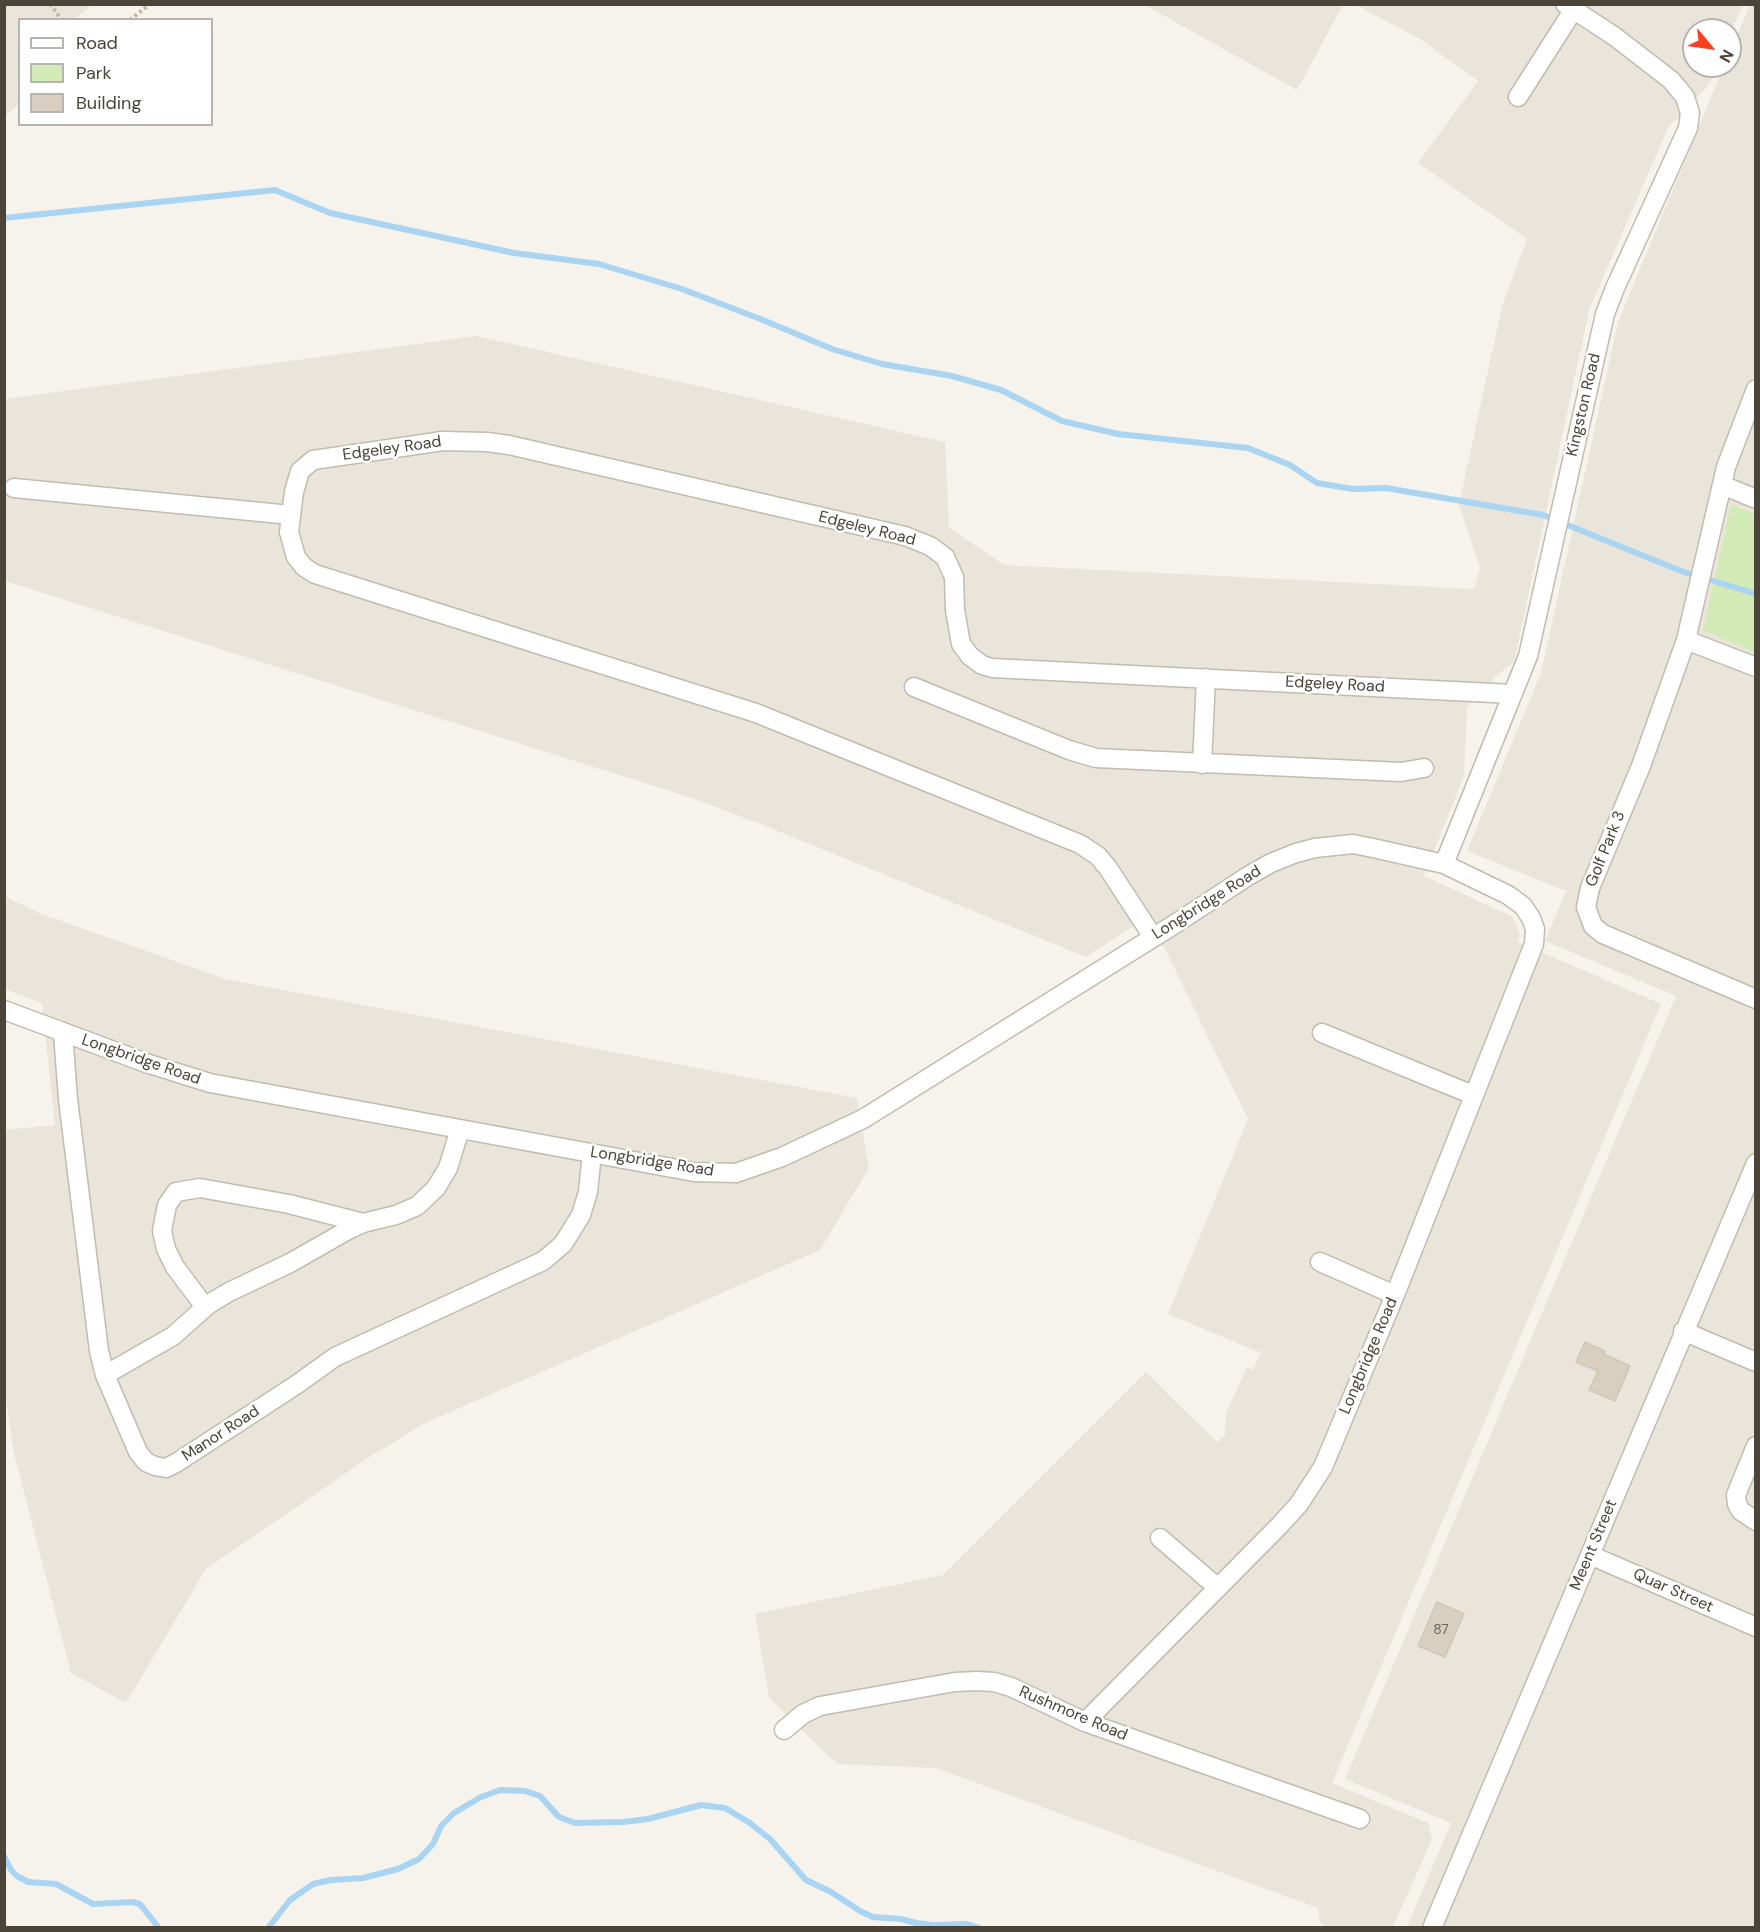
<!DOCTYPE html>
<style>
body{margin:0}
#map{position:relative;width:1760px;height:1932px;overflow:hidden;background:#f6f3ec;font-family:"DM Sans",sans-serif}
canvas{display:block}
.frame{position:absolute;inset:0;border:6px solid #4b4439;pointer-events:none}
.legend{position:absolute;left:18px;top:18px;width:195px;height:108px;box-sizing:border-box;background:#fff;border:2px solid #b7b4b0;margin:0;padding:8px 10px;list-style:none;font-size:18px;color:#4b4439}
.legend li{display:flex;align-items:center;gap:12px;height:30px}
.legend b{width:30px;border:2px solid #b7b4b0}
.north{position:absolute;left:1682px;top:18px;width:60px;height:60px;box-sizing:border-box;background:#fff;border:2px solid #b7b4b0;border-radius:50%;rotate:119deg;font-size:16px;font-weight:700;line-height:24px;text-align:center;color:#4b4439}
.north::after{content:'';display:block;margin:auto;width:21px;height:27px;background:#fc3f1d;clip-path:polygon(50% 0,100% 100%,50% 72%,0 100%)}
</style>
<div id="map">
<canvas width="1760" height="1932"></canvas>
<div class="frame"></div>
<ul class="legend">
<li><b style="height:8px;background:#fff"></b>Road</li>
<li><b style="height:16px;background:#d2eab5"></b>Park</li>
<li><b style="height:16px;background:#d8cfc1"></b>Building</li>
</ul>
<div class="north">N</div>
</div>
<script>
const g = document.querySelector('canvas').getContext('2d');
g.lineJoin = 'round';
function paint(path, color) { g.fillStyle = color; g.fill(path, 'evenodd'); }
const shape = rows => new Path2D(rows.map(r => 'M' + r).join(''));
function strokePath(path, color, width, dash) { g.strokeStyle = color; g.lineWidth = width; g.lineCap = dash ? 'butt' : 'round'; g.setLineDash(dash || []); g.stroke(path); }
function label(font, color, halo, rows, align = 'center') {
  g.font = font + ' "DM Sans",sans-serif'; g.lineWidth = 5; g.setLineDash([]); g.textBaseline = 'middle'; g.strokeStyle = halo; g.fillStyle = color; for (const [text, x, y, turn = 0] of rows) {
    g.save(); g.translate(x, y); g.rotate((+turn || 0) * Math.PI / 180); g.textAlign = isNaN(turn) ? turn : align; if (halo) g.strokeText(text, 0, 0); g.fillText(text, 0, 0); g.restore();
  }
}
const residential = shape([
 [5,4,92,5,74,19,20,20,19,104,5,116],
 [1145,5,1343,5,1297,90],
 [1356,5,1743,5,1730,35,1730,30,1694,30,1694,66,1717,66,1710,83,1668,128,1589,310,1514,662,1496,676,1467,707,1464,776,1424,876,1513,917,1520,934,1518,942,1661,1004,1332,1783,1428,1823,1432,1839,1393,1927,1327,1927,1319,1922,1318,1908,936,1768,837,1764,769,1698,755,1614,943,1575,1146,1372,1217,1442,1225,1436,1226,1413,1247,1367,1253,1370,1261,1353,1168,1314,1248,1119,1165,949,1141,921,1086,957,763,825,689,797,5,581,4,399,477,336,945,442,949,528,1004,565,1474,589,1480,568,1459,505,1502,306,1527,239,1418,163,1478,81,1420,39],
 [1750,5,1755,5,1755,1927,1407,1927,1451,1823,1345,1779,1676,996,1545,941,1566,891,1467,851,1541,673,1618,322,1724,66,1730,66,1730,52],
 [4,896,42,914,225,979,857,1098,869,1168,820,1250,423,1424,368,1458,206,1569,126,1703,71,1673,14,1454,4,1387,5,1130,55,1125,42,1003,5,989]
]);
const green = shape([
 [1731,505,1755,514,1755,652,1703,630]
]);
const stream = shape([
 [4,218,275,190,330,213,514,253,599,264,682,289,763,320,832,349,882,364,952,376,1001,390,1062,421,1118,434,1248,448,1290,465,1317,483,1353,489,1386,488,1543,515,1681,571,1756,594],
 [4,1856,11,1870,17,1876,28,1882,56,1884,93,1904,132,1902,140,1904,159,1928],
 [268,1928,290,1900,313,1884,331,1880,363,1878,398,1869,419,1859,433,1844,441,1826,454,1813,481,1797,500,1790,525,1791,540,1796,559,1817,575,1823,623,1822,648,1819,701,1805,725,1808,750,1823,770,1839,806,1880,831,1892,860,1911,873,1917,901,1919,916,1923,933,1925,967,1924,979,1928]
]);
const building = shape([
 [1585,1342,1605,1351,1604,1354,1630,1366,1615,1401,1589,1390,1598,1371,1576,1362,1585,1342],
 [1437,1602,1464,1614,1445,1657,1418,1646,1437,1602]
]);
const path = shape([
 [50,4,62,20],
 [130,20,150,4]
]);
const street = shape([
 [1518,97,1574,9],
 [1756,389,1726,467,1686,640,1641,766,1590,888,1586,907,1593,926,1603,934,1756,999],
 [1722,485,1756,499],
 [14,488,291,515],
 [1686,640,1756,667],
 [914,687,1069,750,1096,758,1401,772,1424,768],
 [1202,764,1206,678],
 [1444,864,1528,656,1605,314,1615,288,1688,128,1690,113,1685,97,1671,80,1614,36,1565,4],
 [1153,937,1108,868,1098,856,1080,844,756,713,315,574,304,567,296,557,289,532,294,492,300,471,313,460,341,456,443,441,487,442,509,445,905,536,930,546,945,557,954,577,955,610,961,644,970,656,982,665,992,668,1513,694],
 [4,1010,146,1063,210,1083,694,1172,736,1173,782,1157,863,1119,1178,922,1248,876,1271,863,1296,853,1315,848,1353,844,1373,848,1444,864,1508,895,1523,906,1531,918,1535,929,1534,944,1395,1295,1323,1467,1299,1504,1280,1525,1085,1722],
 [63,1033,68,1099,99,1351,105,1375,138,1452,146,1462,155,1466,166,1468,176,1463,296,1385,335,1357,543,1261,563,1244,581,1215,588,1192,592,1153],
 [1322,1033,1473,1095],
 [1320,1262,1395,1295],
 [205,1307,175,1267,166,1249,162,1231,167,1205,176,1192,200,1188,289,1204,363,1223],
 [1683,1331,1756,1362],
 [105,1375,173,1336,209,1304,229,1292,290,1263,348,1230,363,1223,396,1215,417,1206,436,1188,448,1168,460,1129],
 [1756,1446,1736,1495,1737,1504,1741,1511,1756,1521],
 [1160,1538,1218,1588],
 [1590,1555,1756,1627],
 [784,1730,803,1714,820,1706,955,1682,977,1681,994,1682,1011,1687,1085,1722,1360,1819],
 [1432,1928,1756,1163]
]);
const numberNames = [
 ["87",1441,1630]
];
const streetNames = [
 ["Kingston Road",1584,405,-77],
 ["Edgeley Road",392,449,-8],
 ["Edgeley Road",867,529,14],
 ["Edgeley Road",1335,685,3],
 ["Golf Park 3",1606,849,-68],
 ["Longbridge Road",1207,903,-32],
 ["Longbridge Road",141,1060,19],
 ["Longbridge Road",652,1162,9],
 ["Longbridge Road",1369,1356,-67],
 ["Manor Road",221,1434,-33],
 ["Meent Street",1594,1545,-67],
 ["Quar Street",1673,1591,24],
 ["Rushmore Road",1073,1714,23]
];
paint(residential, '#eae5da');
paint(green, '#d2eab5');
strokePath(stream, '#a9d4f2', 6);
paint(building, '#d8cfc1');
strokePath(building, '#d3c7b4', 1.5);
strokePath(street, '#c2bbae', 21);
strokePath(path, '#c4b79f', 4, [3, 3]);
strokePath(street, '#fff', 18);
label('14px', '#6e675b', null, numberNames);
label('16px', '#4b4439', '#fff', streetNames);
</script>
